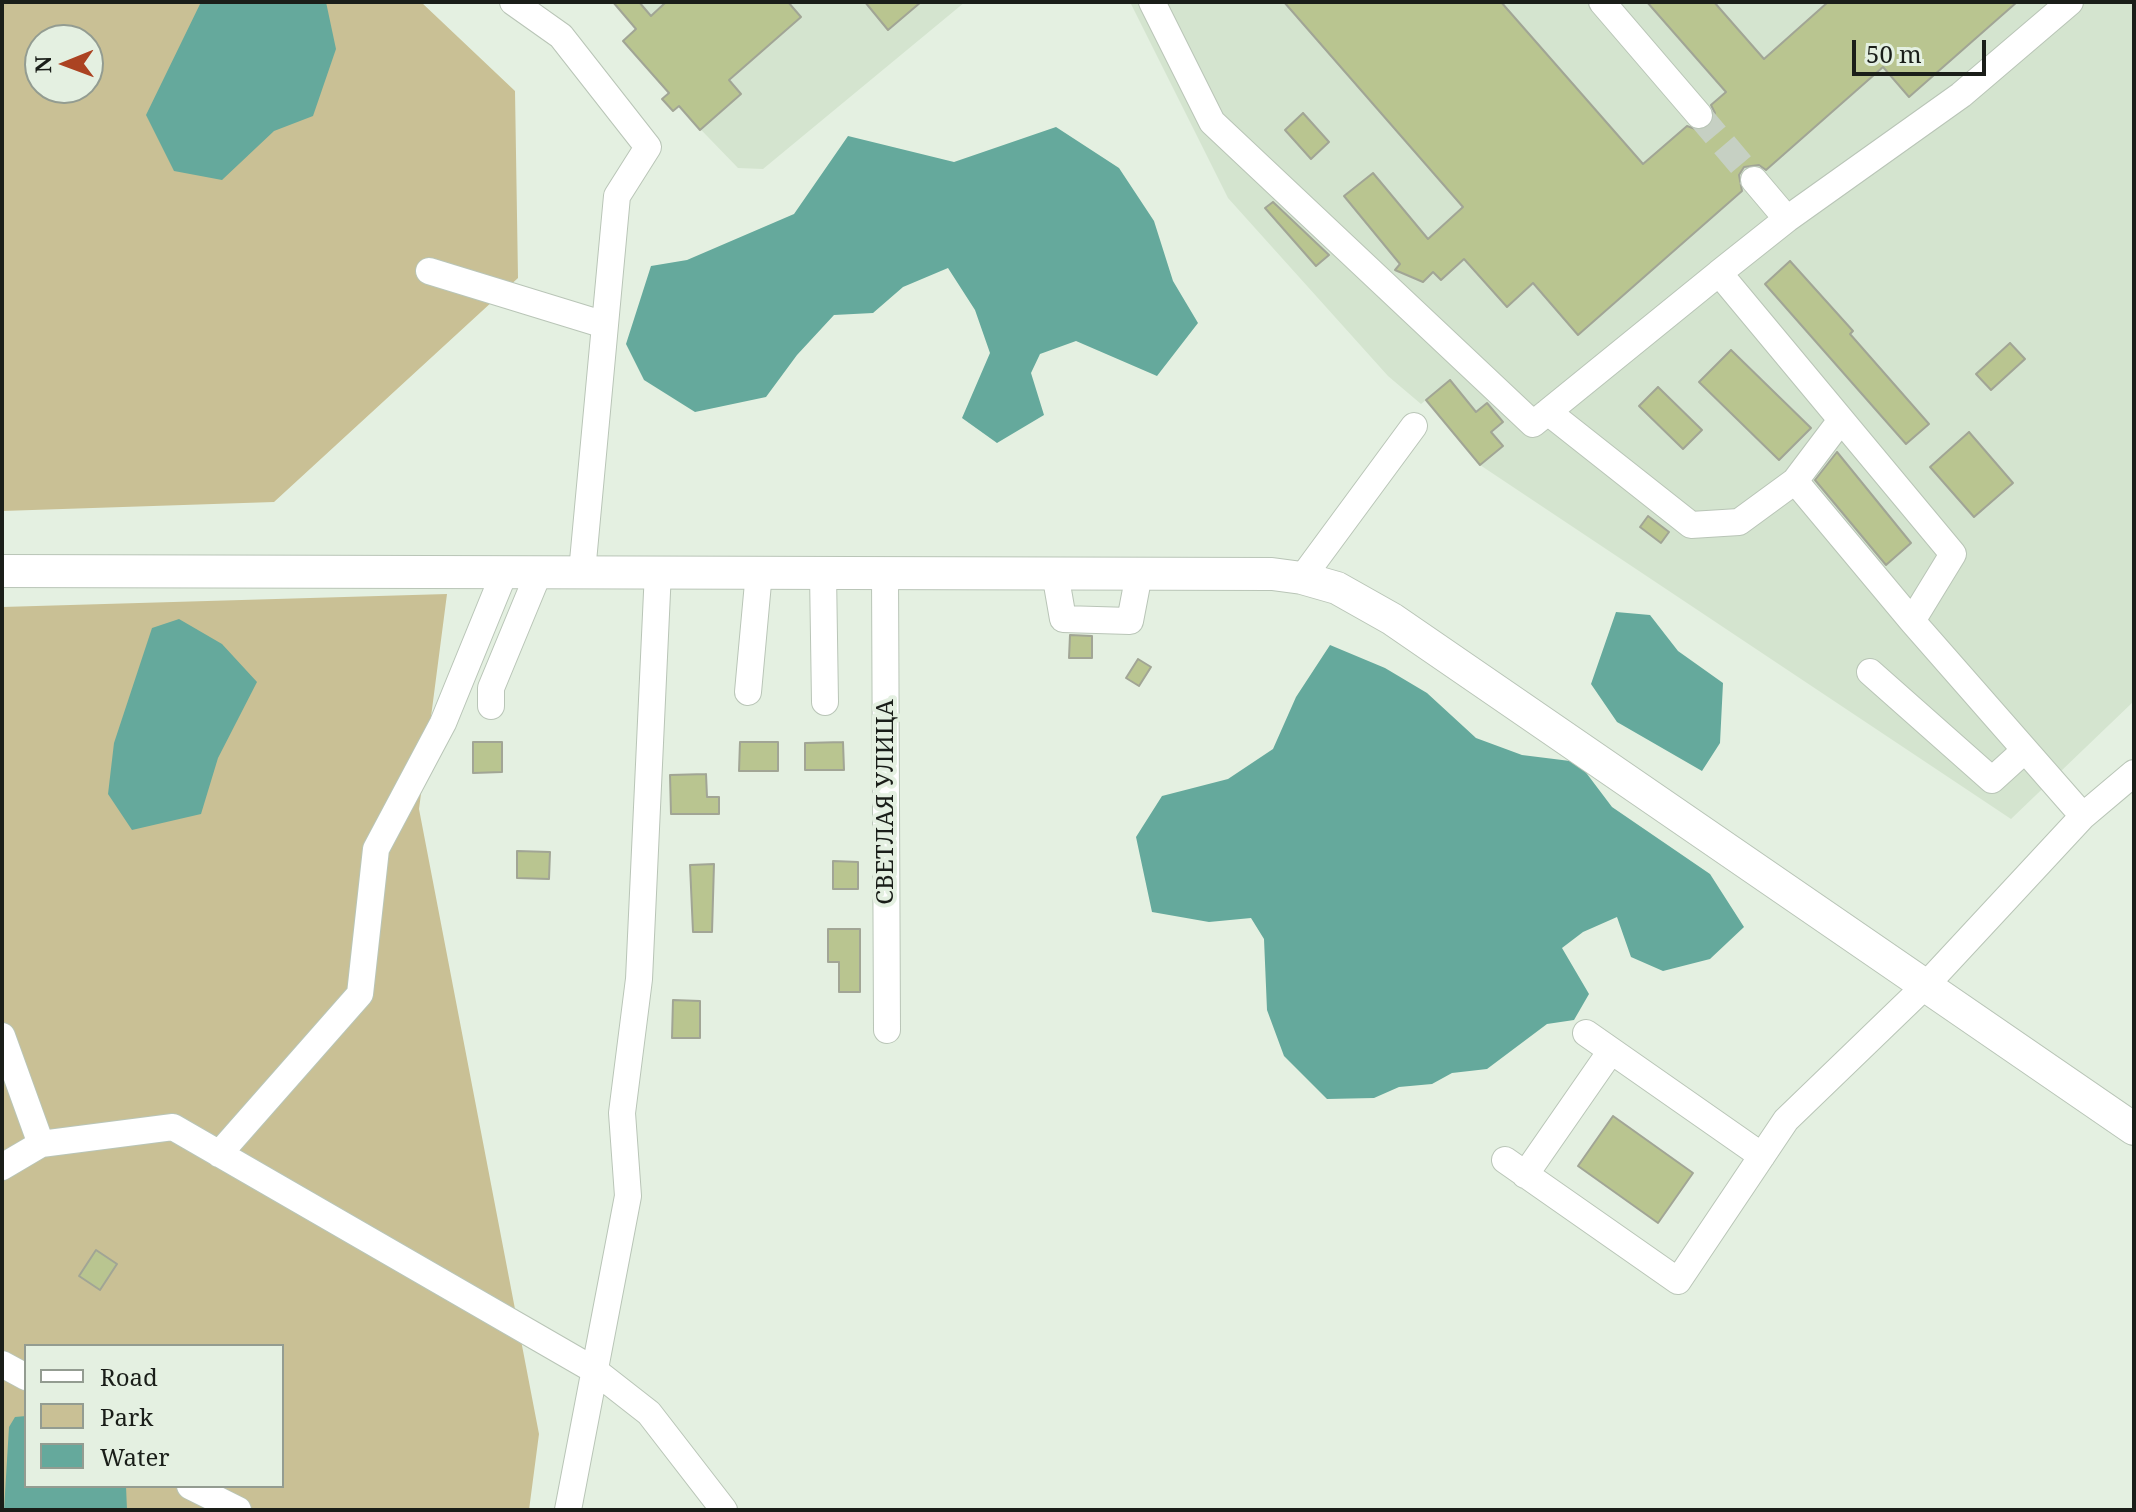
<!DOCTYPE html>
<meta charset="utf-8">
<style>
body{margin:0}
#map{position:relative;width:2136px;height:1512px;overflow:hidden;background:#e4f0e1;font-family:"Noto Serif",serif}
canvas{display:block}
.frame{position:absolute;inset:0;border:4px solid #1a1e19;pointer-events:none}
.legend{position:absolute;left:24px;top:1344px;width:260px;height:144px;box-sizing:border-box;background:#e4f0e1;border:2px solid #939c91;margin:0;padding:10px 14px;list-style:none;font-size:24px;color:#1a1e19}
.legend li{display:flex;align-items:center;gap:16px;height:40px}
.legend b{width:40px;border:2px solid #939c91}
.north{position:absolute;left:24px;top:24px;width:80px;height:80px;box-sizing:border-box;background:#e4f0e1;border:2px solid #939c91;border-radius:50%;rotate:269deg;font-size:22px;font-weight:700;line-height:32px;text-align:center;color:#1a1e19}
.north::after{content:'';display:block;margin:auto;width:28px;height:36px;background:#ab4322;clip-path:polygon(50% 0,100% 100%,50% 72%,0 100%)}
.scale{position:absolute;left:1852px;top:40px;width:134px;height:36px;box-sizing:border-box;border:4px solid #1a1e19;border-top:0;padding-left:10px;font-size:24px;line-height:28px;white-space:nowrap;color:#1a1e19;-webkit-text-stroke:6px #e4f0e1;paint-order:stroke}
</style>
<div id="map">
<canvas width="2136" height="1512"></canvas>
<div class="frame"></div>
<ul class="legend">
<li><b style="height:10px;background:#fff"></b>Road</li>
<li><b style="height:22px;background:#c9c095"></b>Park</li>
<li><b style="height:22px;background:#65a99c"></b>Water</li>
</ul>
<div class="north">N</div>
<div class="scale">50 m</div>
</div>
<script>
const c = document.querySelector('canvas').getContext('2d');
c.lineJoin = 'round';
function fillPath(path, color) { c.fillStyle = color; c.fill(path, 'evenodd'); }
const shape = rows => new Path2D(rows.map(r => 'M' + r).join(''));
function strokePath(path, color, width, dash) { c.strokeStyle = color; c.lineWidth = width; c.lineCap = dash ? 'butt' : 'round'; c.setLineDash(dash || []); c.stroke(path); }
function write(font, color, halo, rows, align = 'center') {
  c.font = font + ' "Noto Serif",serif'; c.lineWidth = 8; c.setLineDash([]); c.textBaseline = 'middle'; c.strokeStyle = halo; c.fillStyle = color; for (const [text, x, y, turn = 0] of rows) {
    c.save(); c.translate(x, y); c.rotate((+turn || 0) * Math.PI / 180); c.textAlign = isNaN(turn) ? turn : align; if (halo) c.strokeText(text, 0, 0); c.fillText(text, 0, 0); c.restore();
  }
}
fillPath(shape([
 [613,2,965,2,763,169,738,168,679,107,673,111,662,99,668,93,623,41,635,29],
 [1130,2,2134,2,2134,701,2011,819,1480,465,1426,400,1421,404,1388,376,1228,198]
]), '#d4e4cf');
fillPath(shape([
 [2,2,421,2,515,91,518,278,274,502,2,511],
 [40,40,88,40,88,88,40,88],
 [447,594,419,809,539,1434,529,1510,2,1510,2,607],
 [26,1346,282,1346,282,1486,26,1486]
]), '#c9c095');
fillPath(shape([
 [201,2,326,2,336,49,313,116,274,131,222,180,174,171,146,115],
 [1056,127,1119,168,1154,221,1173,281,1198,323,1157,376,1076,341,1040,354,1031,373,1044,415,997,443,962,418,990,353,975,310,948,268,903,287,873,313,834,315,797,355,766,397,695,412,644,380,626,344,651,266,687,260,794,214,848,136,954,162],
 [1616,612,1650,615,1678,651,1723,683,1720,743,1702,771,1617,722,1591,684],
 [179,619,222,644,257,682,218,758,201,814,132,830,108,794,114,743,152,628],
 [1330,645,1385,668,1427,693,1476,738,1522,755,1578,762,1612,807,1710,874,1744,927,1710,959,1663,971,1631,957,1617,917,1583,932,1562,948,1589,994,1574,1020,1547,1024,1487,1069,1452,1073,1432,1084,1399,1087,1374,1098,1327,1099,1284,1056,1267,1010,1264,939,1251,918,1209,922,1152,912,1136,837,1162,796,1228,779,1273,749,1296,697],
 [26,1416,26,1486,126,1486,127,1510,4,1510,9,1427,15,1417]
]), '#65a99c');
const building = shape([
 [613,2,639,2,651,16,666,2,788,2,801,17,729,80,741,94,700,130,679,106,673,111,662,99,669,93,623,41,636,29,613,2],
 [865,2,921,2,888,30,865,2],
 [1284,2,1501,2,1643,164,1687,126,1701,131,1710,127,1715,113,1711,105,1726,92,1647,2,1714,2,1764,59,1828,2,2017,2,1909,97,1883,67,1766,170,1759,165,1744,167,1739,175,1742,191,1578,335,1533,283,1507,307,1464,259,1441,280,1433,272,1423,282,1395,270,1400,264,1344,196,1373,173,1428,239,1463,207,1284,2],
 [1303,113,1329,142,1311,159,1285,130,1303,113],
 [1273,202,1329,255,1316,266,1265,208,1273,202],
 [1790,261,1853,331,1850,334,1929,424,1906,444,1765,284,1790,261],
 [2010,343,2025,359,1991,390,1976,374,2010,343],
 [1731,350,1811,428,1779,460,1699,382,1731,350],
 [1450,380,1476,412,1487,403,1503,422,1491,432,1503,446,1480,465,1426,400,1450,380],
 [1658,387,1702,430,1683,449,1639,406,1658,387],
 [1969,432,2013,483,1974,517,1930,467,1969,432],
 [1837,452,1911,543,1886,565,1815,480,1837,452],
 [1648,516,1669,532,1661,543,1640,527,1648,516],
 [1070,635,1092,636,1092,658,1069,658,1070,635],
 [1138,659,1151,667,1139,686,1126,678,1138,659],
 [473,742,502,742,502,772,473,773,473,742],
 [740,742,778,742,778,771,739,771,740,742],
 [843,742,844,770,805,770,805,743,843,742],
 [706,774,707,797,719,797,719,814,671,814,670,775,706,774],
 [517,851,550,852,549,879,517,878,517,851],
 [833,861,858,862,858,889,833,889,833,861],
 [714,864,712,932,693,932,690,865,714,864],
 [828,929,860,929,860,992,839,992,839,962,828,962,828,929],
 [673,1000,700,1001,700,1038,672,1038,673,1000],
 [1613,1116,1693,1173,1658,1223,1578,1166,1613,1116],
 [96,1250,117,1264,100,1290,79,1276,96,1250]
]);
fillPath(building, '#b9c590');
strokePath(building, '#a1a595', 2);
strokePath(shape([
 [1699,115,1754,180]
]), '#c6d0c3', 26, [26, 13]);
const minor = shape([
 [513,2,561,36,648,147,617,196,582,572],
 [1152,2,1212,122,1533,424,1719,273],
 [1602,2,1699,115],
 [2070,2,1961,95,1787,219,1719,273,1953,554,1912,621,2083,816],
 [1754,180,1787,219],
 [429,271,605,325],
 [1548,412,1691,525,1739,522,1795,481,1912,621],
 [1795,481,1841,420],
 [823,573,825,702],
 [1055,573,1063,619,1130,621,1139,574],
 [885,574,887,1030],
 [1302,578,1414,426],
 [1870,672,1992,780,2025,750],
 [748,692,759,572],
 [491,706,491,688,539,572],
 [1586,1033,1762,1156],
 [2,1036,41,1144,173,1127,594,1370,649,1413,724,1510],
 [219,1154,360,994,376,849,443,723,505,571],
 [1505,1160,1678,1281,1786,1120,1926,985,2083,816,2134,773],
 [2,1167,41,1144],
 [1525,1175,1611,1051],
 [2,1364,26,1377],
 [190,1486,238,1510],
 [568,1510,628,1196,622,1113,639,979,658,571]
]);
const major = shape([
 [2,571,1272,574,1302,578,1337,588,1392,619,2134,1129]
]);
strokePath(minor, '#b9c5b7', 28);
strokePath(major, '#b9c5b7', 34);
strokePath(minor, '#fff', 26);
strokePath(major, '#fff', 32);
write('24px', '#1a1e19', '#e4f0e1', [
 ["СВЕТЛАЯ УЛИЦА",886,802,-90]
]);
</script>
